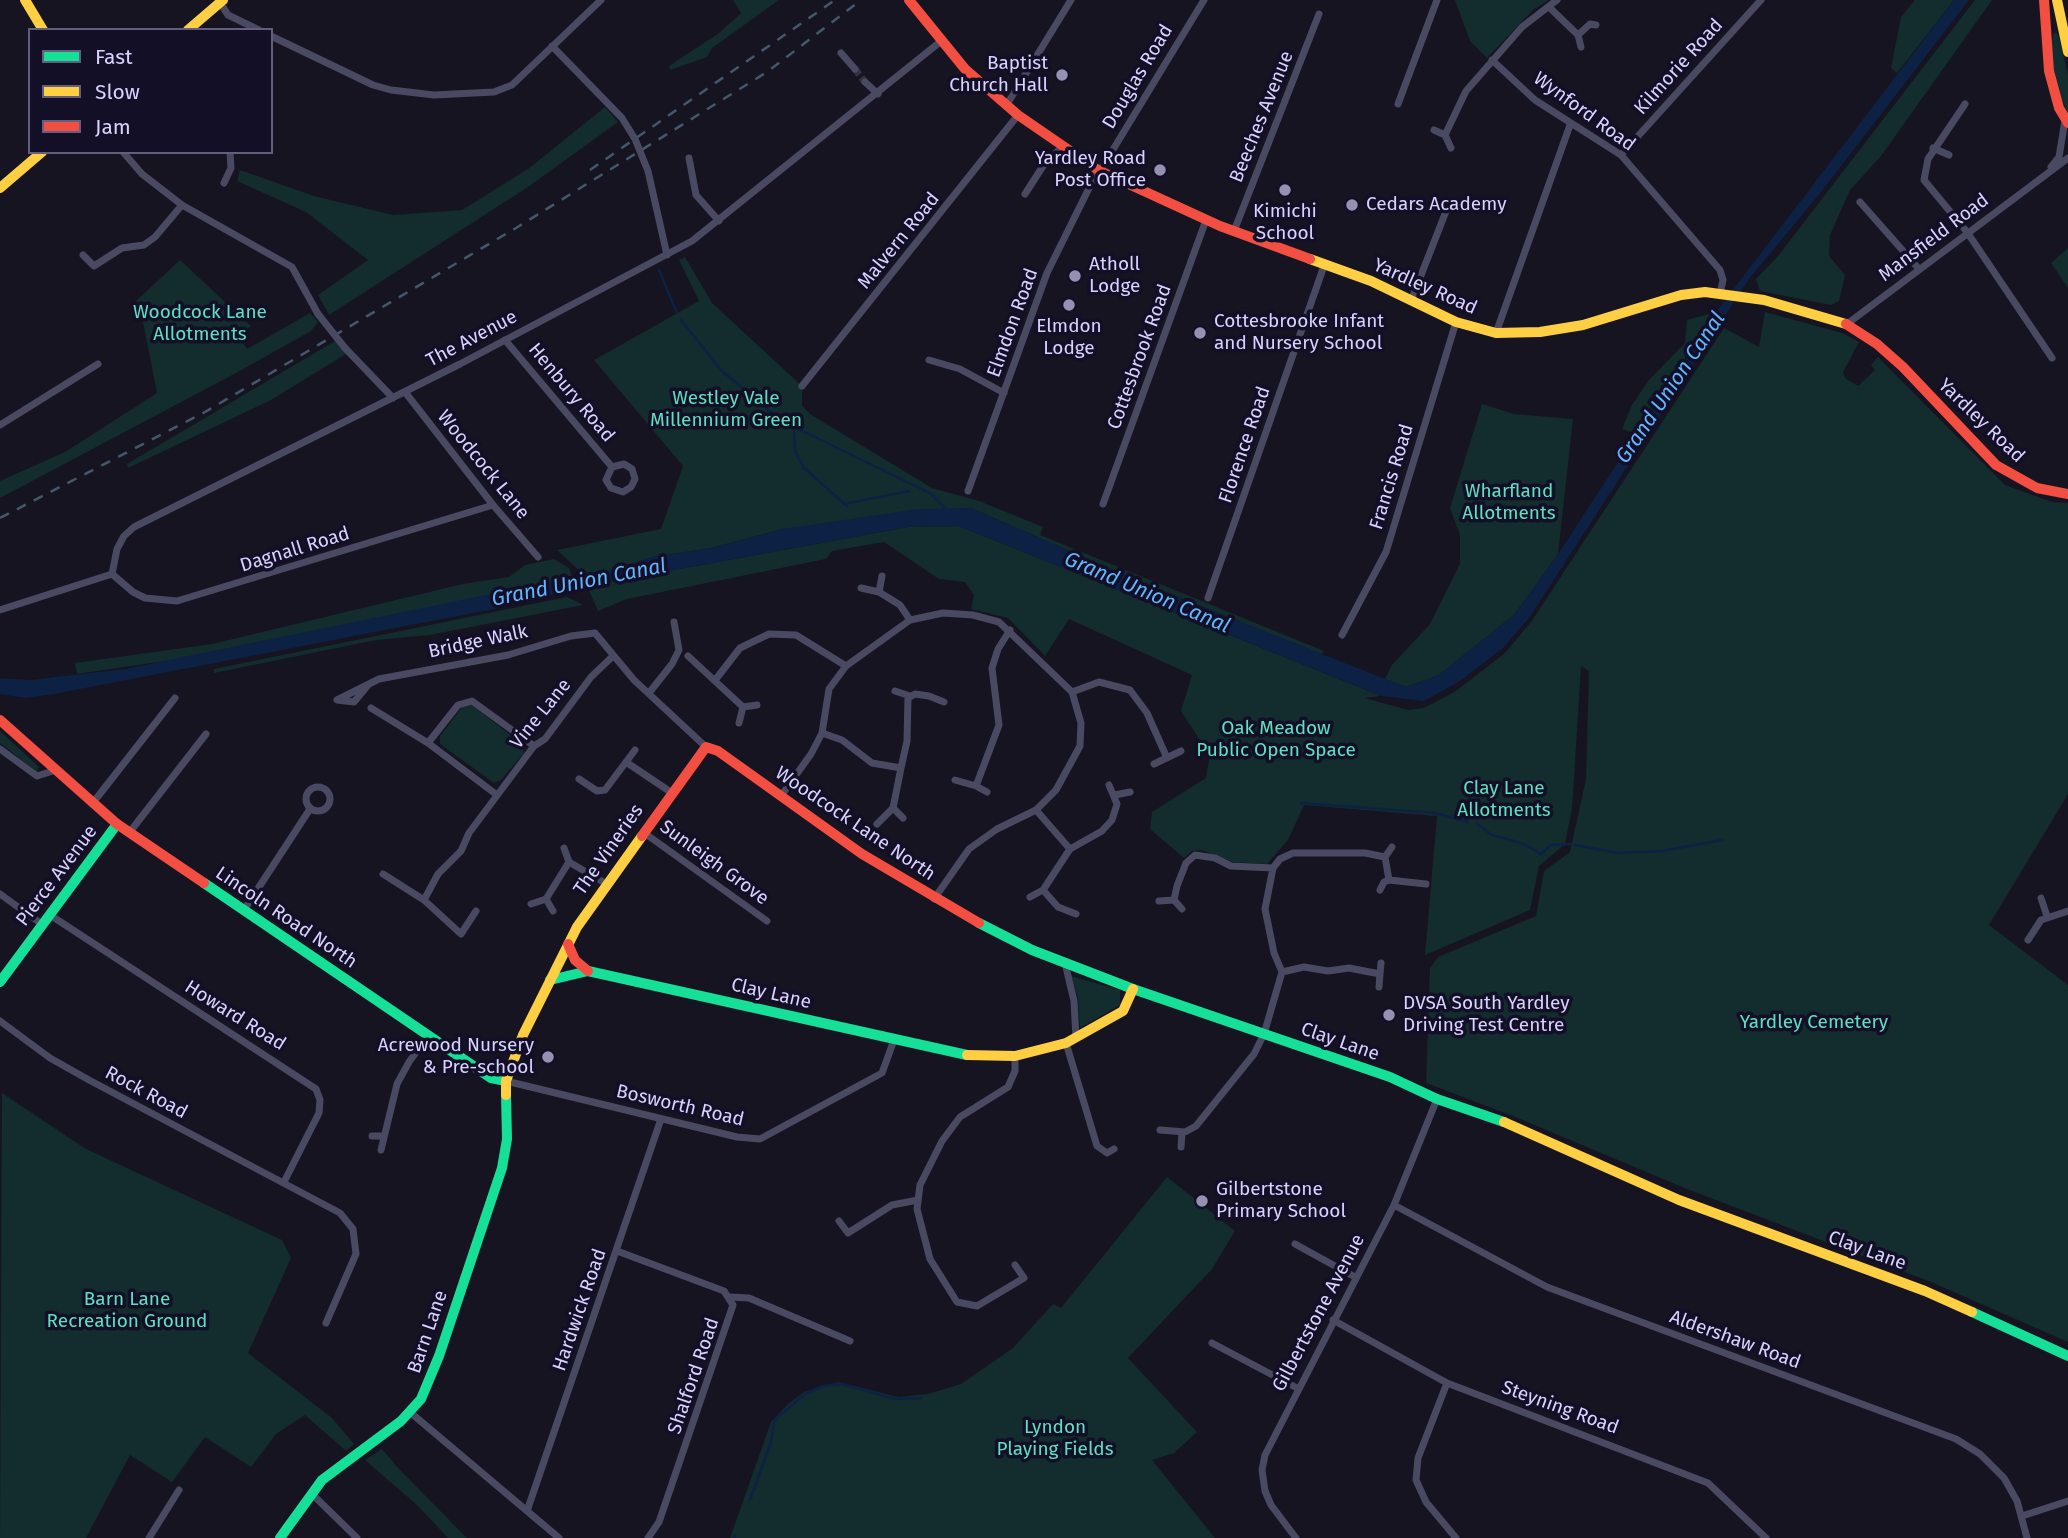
<!DOCTYPE html>
<style>
body{margin:0}
#map{position:relative;width:2068px;height:1538px;overflow:hidden;background:#161421;font-family:"Fira Sans",sans-serif}
canvas{display:block}
.legend{position:absolute;left:28px;top:28px;width:245px;height:126px;box-sizing:border-box;background:#130f26;border:2px solid #625e7d;margin:0;padding:9px 12px;list-style:none;font-size:21px;color:#d9d4ff}
.legend li{display:flex;align-items:center;gap:14px;height:35px}
.legend b{width:35px;border:2px solid #625e7d}
</style>
<div id="map">
<canvas width="2068" height="1538"></canvas>
<ul class="legend">
<li><b style="height:9px;background:#16e098"></b>Fast</li>
<li><b style="height:9px;background:#ffcf43"></b>Slow</li>
<li><b style="height:9px;background:#f24e42"></b>Jam</li>
</ul>
</div>
<script>
const c = document.querySelector('canvas').getContext('2d');
c.lineJoin = 'round';
function fillPath(path, color) { c.fillStyle = color; c.fill(path, 'evenodd'); }
const shape = rows => new Path2D(rows.map(r => 'M' + r).join(''));
function strokePath(path, color, width, dash) { c.strokeStyle = color; c.lineWidth = width; c.lineCap = dash ? 'butt' : 'round'; c.setLineDash(dash || []); c.stroke(path); }
function write(font, color, halo, rows, align = 'center') {
  c.font = font + ' "Fira Sans",sans-serif'; c.lineWidth = 7; c.setLineDash([]); c.textBaseline = 'middle'; c.strokeStyle = halo; c.fillStyle = color; for (const [text, x, y, turn = 0] of rows) {
    c.save(); c.translate(x, y); c.rotate((+turn || 0) * Math.PI / 180); c.textAlign = isNaN(turn) ? turn : align; if (halo) c.strokeText(text, 0, 0); c.fillText(text, 0, 0); c.restore();
  }
}
fillPath(shape([
 [733,0,779,0,712,48,707,57,670,70,669,66,719,33,741,13],
 [1455,0,1549,0,1533,10,1487,58,1470,41],
 [1915,0,1954,0,1897,73,1891,68,1901,17],
 [1975,0,1992,0,1881,156,1850,190,1830,235,1829,256,1845,275,1839,301,1831,305,1760,291,1756,279,1778,256],
 [2054,32,2058,34,2068,74,2068,114,2055,82,2051,43],
 [605,107,618,122,528,187,329,315,318,295,368,260,306,212,237,181,240,170,314,196,393,215,462,210,528,169],
 [2068,248,2068,288,2051,263],
 [685,257,712,303,802,386,802,406,810,414,932,488,979,501,1043,527,1040,535,1324,651,1321,654,1133,579,971,508,783,529,711,548,653,557,611,570,606,574,584,575,557,550,661,529,683,466,594,360,699,301,679,260],
 [180,260,251,326,239,337,247,349,310,313,318,322,311,331,236,373,0,498,0,481,65,452,157,393,143,322,136,301],
 [1716,312,1634,433,1622,429,1632,405,1648,381,1685,343,1687,320],
 [1765,312,1842,333,1859,342,1843,372,1845,378,1858,386,1875,370,1871,365,1878,357,2005,485,2052,502,2068,503,2068,794,1989,925,2068,985,2068,1342,1931,1282,1687,1189,1513,1116,1426,1083,1430,968,1438,957,1536,916,1544,871,1570,852,1586,779,1589,671,1581,666,1572,809,1565,844,1539,866,1530,910,1425,955,1437,816,1304,805,1288,840,1267,864,1233,862,1202,850,1192,851,1184,858,1150,829,1152,812,1206,778,1209,760,1205,748,1181,711,1192,675,1069,619,1045,656,1008,618,971,609,974,595,965,582,939,579,884,542,832,551,826,559,627,599,598,611,587,586,908,527,959,526,1381,696,1365,698,1408,710,1424,708,1456,691,1505,653,1531,622,1724,328,1759,347],
 [335,341,346,354,271,400,128,468,127,464],
 [1482,404,1514,414,1573,419,1558,554,1514,615,1439,675,1406,687,1385,679,1392,665,1430,624,1460,564,1460,535,1450,508],
 [554,559,569,568,573,579,199,656,77,674,75,663,212,644,463,584,509,577,525,565],
 [567,597,583,605,430,635,376,640,214,673,214,669],
 [469,703,522,744,524,753,501,780,494,783,440,744,440,736,463,706],
 [0,731,39,767,37,772,0,743],
 [1071,976,1120,990,1120,1005,1080,1028,1078,998],
 [2,1093,86,1149,282,1240,291,1258,248,1353,332,1418,354,1444,346,1451,305,1415,276,1434,251,1467,205,1437,172,1482,130,1455,86,1538,0,1538],
 [1167,1177,1235,1231,1212,1269,1128,1358,1197,1432,1174,1453,1152,1460,1215,1538,730,1538,771,1422,788,1404,804,1392,839,1382,898,1397,928,1394,961,1384,1013,1348,1053,1304,1061,1308],
 [382,1449,399,1469,467,1538,448,1538,418,1506,365,1460]
]), '#132c2d');
fillPath(shape([
 [1954,0,1969,0,1821,192,1749,279,1529,618,1503,648,1460,681,1424,701,1381,696,959,526,908,527,587,586,499,608,54,694,26,698,0,694,0,678,30,680,125,669,584,575,606,574,611,570,653,557,711,548,783,529,918,509,971,508,1133,579,1385,679,1406,687,1439,675,1514,615,1558,554,1716,312]
]), '#0d2144');
strokePath(shape([
 [659,270,677,313],
 [681,320,721,370,771,412,794,427,930,493,947,510],
 [794,427,795,451,804,468,847,506],
 [844,504,909,491],
 [1301,803,1435,813,1468,822],
 [1477,824,1492,835,1524,844,1541,854,1551,845,1571,844],
 [1575,845,1617,853,1662,851,1722,840],
 [779,1416,805,1394,823,1386,841,1384,896,1399,921,1398],
 [775,1420,777,1418],
 [750,1500,771,1442,774,1422],
 [734,1538,735,1536]
]), '#0d2144', 2.5);
strokePath(shape([
 [855,69,865,82]
]), '#333142', 7, [7, 3.5]);
strokePath(shape([
 [219,1,228,15,259,30],
 [1550,8,1578,35],
 [271,36,373,85,391,90,434,95,494,92,512,85,601,0],
 [552,46,622,118,635,139,648,171,667,255],
 [1581,47,1578,35,1590,24,1596,25],
 [841,53,855,69],
 [1492,60,1535,100,1621,155,1720,270,1723,280,1720,294],
 [865,82,878,94],
 [1398,104,1437,0],
 [1965,104,1928,159,1924,180,1967,232,2052,358],
 [1006,106,1071,0],
 [1434,130,1445,135,1466,91,1522,27,1557,0],
 [1445,135,1451,148],
 [1933,148,1949,155],
 [123,152,142,174,182,205,292,267,318,314],
 [1621,155,1761,0],
 [689,158,696,195,719,221],
 [2051,167,2059,157,2065,120],
 [1100,171,1204,0],
 [224,183,231,168,230,152],
 [1025,194,1043,166,1062,147],
 [1860,202,1919,269],
 [1234,231,1319,14],
 [83,255,94,266,122,248,144,245,155,237,182,205],
 [1411,301,1450,201,1462,206],
 [1847,324,2068,158],
 [1496,333,1570,125],
 [505,340,612,467,624,464,632,469,635,479,631,487,623,492,611,488,606,480,612,467],
 [345,348,393,398],
 [929,360,960,369,1004,393],
 [802,386,1018,115],
 [405,392,493,505,538,557],
 [0,425,98,364],
 [968,491,1047,273,1098,170],
 [1103,504,1206,220],
 [112,574,117,549,124,536,134,527,460,364,692,241,940,42],
 [112,574,133,592,145,598,177,601,493,505],
 [861,588,879,592,882,576],
 [879,592,900,605,910,620],
 [1208,598,1325,263],
 [0,610,112,574],
 [1342,635,1386,552,1456,322],
 [688,656,743,707],
 [716,679,740,648,769,634,796,635,846,666],
 [369,684,337,700,354,702,369,684,379,679,508,655,571,636,595,633,634,680,706,747],
 [895,691,910,696],
 [1072,692,1099,682,1130,690,1147,713,1167,758],
 [649,693,672,664,679,650,674,622],
 [371,708,428,743,497,795],
 [739,723,743,707,757,705],
 [822,733,842,740,872,763,901,768,907,741,908,698,915,694,929,696,944,702],
 [428,743,458,705,472,701,534,746],
 [0,749,37,776,53,771],
 [626,762,635,750],
 [1154,764,1181,751],
 [579,779,597,791,605,790,626,762,672,793],
 [955,780,976,786],
 '306 799a12 12 0 1 1 24 0a12 12 0 1 1-24 0Z',
 [987,792,976,786,999,725,992,668,998,649,1010,630],
 [1115,795,1130,792],
 [781,796,811,754,822,733,829,689,846,666,910,620,943,613,973,615,999,622,1072,692,1081,723,1080,746,1056,790,1036,810,997,829,969,849,934,899],
 [92,804,175,698],
 [893,808,903,818],
 [1036,810,1070,849,1102,831,1112,820,1117,804,1109,785],
 [877,824,893,808,901,768],
 [643,832,767,921],
 [129,833,206,734],
 [564,848,569,862],
 [1070,849,1043,890,1058,907,1076,914],
 [1385,857,1392,847],
 [383,874,424,900],
 [1380,890,1384,882,1389,880,1426,884],
 [0,894,43,925],
 [1030,897,1043,890],
 [2041,898,2047,916],
 [546,899,553,911],
 [1159,901,1174,900],
 [531,904,546,899,569,862,605,883],
 [1182,909,1174,900,1177,886,1186,863,1195,855,1215,858,1231,866,1273,868],
 [244,910,310,809],
 [476,911,461,934,424,900,438,874,461,851,469,833,534,746,545,739,591,677,613,656],
 [50,915,316,1089,320,1100,319,1113,284,1182],
 [2028,940,2041,920,2068,911],
 [1065,963,1074,1001,1076,1038],
 [1282,972,1304,967,1328,971,1349,968,1380,974,1381,963],
 [1379,987,1380,974],
 [0,1021,50,1058,89,1080,340,1213,353,1229,356,1254,326,1323],
 [1066,1043,1097,1146,1107,1153,1114,1149],
 [1015,1056,1015,1071,1008,1087,960,1117,942,1141,920,1185,917,1209,930,1259,957,1302,977,1306,1024,1278,1015,1265],
 [506,1081,737,1137,760,1139,882,1073,894,1040],
 [1160,1130,1185,1132,1196,1126,1254,1054,1264,1034,1282,972,1274,953,1265,909,1273,868,1280,859,1293,853,1365,853,1385,857,1389,880],
 [372,1136,383,1136],
 [1181,1147,1182,1132],
 [381,1150,397,1084,409,1062,428,1036],
 [1394,1205,1547,1287,1956,1439,1980,1454,2004,1478,2017,1501,2027,1538],
 [839,1221,848,1233,892,1205,918,1200],
 [1295,1244,1355,1277],
 [617,1251,724,1291,733,1305,659,1522,648,1538],
 [730,1297,749,1298,850,1341],
 [1333,1320,1447,1383,1708,1483,1766,1538],
 [1212,1343,1297,1388],
 [1447,1383,1418,1458,1416,1480,1426,1502,1456,1538],
 [411,1413,559,1538],
 [312,1494,357,1538],
 [527,1511,661,1119],
 [2022,1516,2068,1501],
 [149,1538,179,1490],
 [1296,1538,1271,1505,1265,1491,1262,1470,1265,1455,1394,1205,1437,1099]
]), '#4a4962', 7);
strokePath(shape([
 [204,883,491,1078,506,1081],
 [979,923,1032,950,1133,989,1390,1077,1437,1099,1504,1122],
 [550,980,588,971,967,1055],
 [0,982,117,824],
 [1972,1312,2068,1356],
 [280,1538,322,1480,401,1421,421,1399,439,1356,502,1168,507,1139,506,1095]
]), '#16e098', 10);
strokePath(shape([
 [25,0,43,30],
 [2057,0,2068,52],
 [188,30,223,0],
 [0,188,42,152],
 [1310,259,1371,281,1456,322,1496,333,1540,332,1583,325,1681,295,1705,292,1764,300,1846,324],
 [967,1055,1015,1056,1066,1043,1123,1011,1133,989],
 [506,1095,506,1081,523,1035,577,927,642,836],
 [1504,1122,1679,1200,1925,1291,1972,1312]
]), '#ffcf43', 10);
strokePath(shape([
 [909,0,965,69,1018,115,1098,170,1220,226,1310,259],
 [2044,0,2049,71,2059,108,2068,123],
 [1846,324,1877,344,1903,367,1996,465,2037,488,2068,494],
 [0,720,117,824,204,883],
 [642,836,706,747,718,751,862,854,979,923],
 [568,944,575,960,588,971]
]), '#f24e42', 10);
strokePath(shape([
 [590,170,835,0],
 [0,518,205,412,516,228,767,72,861,0]
]), '#43596b', 2.5, [10, 9]);
strokePath(shape([
 [318,314,345,348]
]), '#4a4962', 7);
for (const [x, y, r, color] of [
 [1062,75,7,"#9591b1"],
 [1160,170,7,"#9591b1"],
 [1285,190,7,"#9591b1"],
 [1352,205,7,"#9591b1"],
 [1075,276,7,"#9591b1"],
 [1069,305,7,"#9591b1"],
 [1200,333,7,"#9591b1"],
 [1389,1015,7,"#9591b1"],
 [548,1057,7,"#9591b1"],
 [1202,1201,7,"#9591b1"]
]) { const dot = new Path2D(); dot.arc(x, y, r, 0, 2 * Math.PI); c.fillStyle = color; c.fill(dot); strokePath(dot, '#130f26', 2.5); }
write('19px', '#d9d4ff', '#130f26', [
 ["Baptist",1048,64,"right"],
 ["Church Hall",1048,86,"right"],
 ["Yardley Road",1146,159,"right"],
 ["Post Office",1146,181,"right"],
 ["Cedars Academy",1366,205],
 ["Kimichi",1285,212,"center"],
 ["School",1285,234,"center"],
 ["Atholl",1089,265],
 ["Lodge",1089,287],
 ["Cottesbrooke Infant",1214,322],
 ["and Nursery School",1214,344],
 ["Elmdon",1069,327,"center"],
 ["Lodge",1069,349,"center"],
 ["DVSA South Yardley",1403,1004],
 ["Driving Test Centre",1403,1026],
 ["Acrewood Nursery",534,1046,"right"],
 ["& Pre-school",534,1068,"right"],
 ["Gilbertstone",1216,1190],
 ["Primary School",1216,1212]
], 'left');
write('19px', '#d9d4ff', '#130f26', [
 ["Kilmorie Road",1679,67,-48],
 ["Douglas Road",1138,77,-59],
 ["Wynford Road",1584,112,36],
 ["Beeches Avenue",1262,117,-68],
 ["Mansfield Road",1934,238,-37],
 ["Malvern Road",899,241,-51],
 ["Yardley Road",1425,287,24],
 ["Elmdon Road",1013,323,-70],
 ["The Avenue",472,339,-28],
 ["Cottesbrook Road",1140,357,-70],
 ["Henbury Road",571,393,50],
 ["Yardley Road",1981,421,44],
 ["Florence Road",1245,445,-71],
 ["Woodcock Lane",483,465,51],
 ["Francis Road",1392,477,-73],
 ["Dagnall Road",295,550,-17],
 ["Bridge Walk",478,642,-12],
 ["Vine Lane",541,714,-51],
 ["Woodcock Lane North",855,824,34],
 ["The Vineries",609,850,-55],
 ["Sunleigh Grove",714,863,36],
 ["Pierce Avenue",57,876,-53],
 ["Lincoln Road North",286,918,34],
 ["Clay Lane",771,994,13],
 ["Howard Road",235,1016,32],
 ["Clay Lane",1340,1042,19],
 ["Rock Road",146,1093,28],
 ["Bosworth Road",680,1106,13],
 ["Clay Lane",1867,1251,20],
 ["Hardwick Road",580,1310,-71],
 ["Gilbertstone Avenue",1319,1313,-62],
 ["Barn Lane",428,1332,-71],
 ["Aldershaw Road",1735,1340,20],
 ["Shalford Road",694,1376,-71],
 ["Steyning Road",1560,1408,20]
]);
write('19px', '#5fe0c0', '#130f26', [
 ["Woodcock Lane",200,313],
 ["Allotments",200,335],
 ["Westley Vale",726,399],
 ["Millennium Green",726,421],
 ["Wharfland",1509,492],
 ["Allotments",1509,514],
 ["Oak Meadow",1276,729],
 ["Public Open Space",1276,751],
 ["Clay Lane",1504,789],
 ["Allotments",1504,811],
 ["Yardley Cemetery",1814,1023],
 ["Barn Lane",127,1300],
 ["Recreation Ground",127,1322],
 ["Lyndon",1055,1428],
 ["Playing Fields",1055,1450]
]);
write('italic 21px', '#62b6ff', '#130f26', [
 ["Grand Union Canal",1671,388,-56],
 ["Grand Union Canal",579,583,-11],
 ["Grand Union Canal",1147,593,23]
]);
</script>
